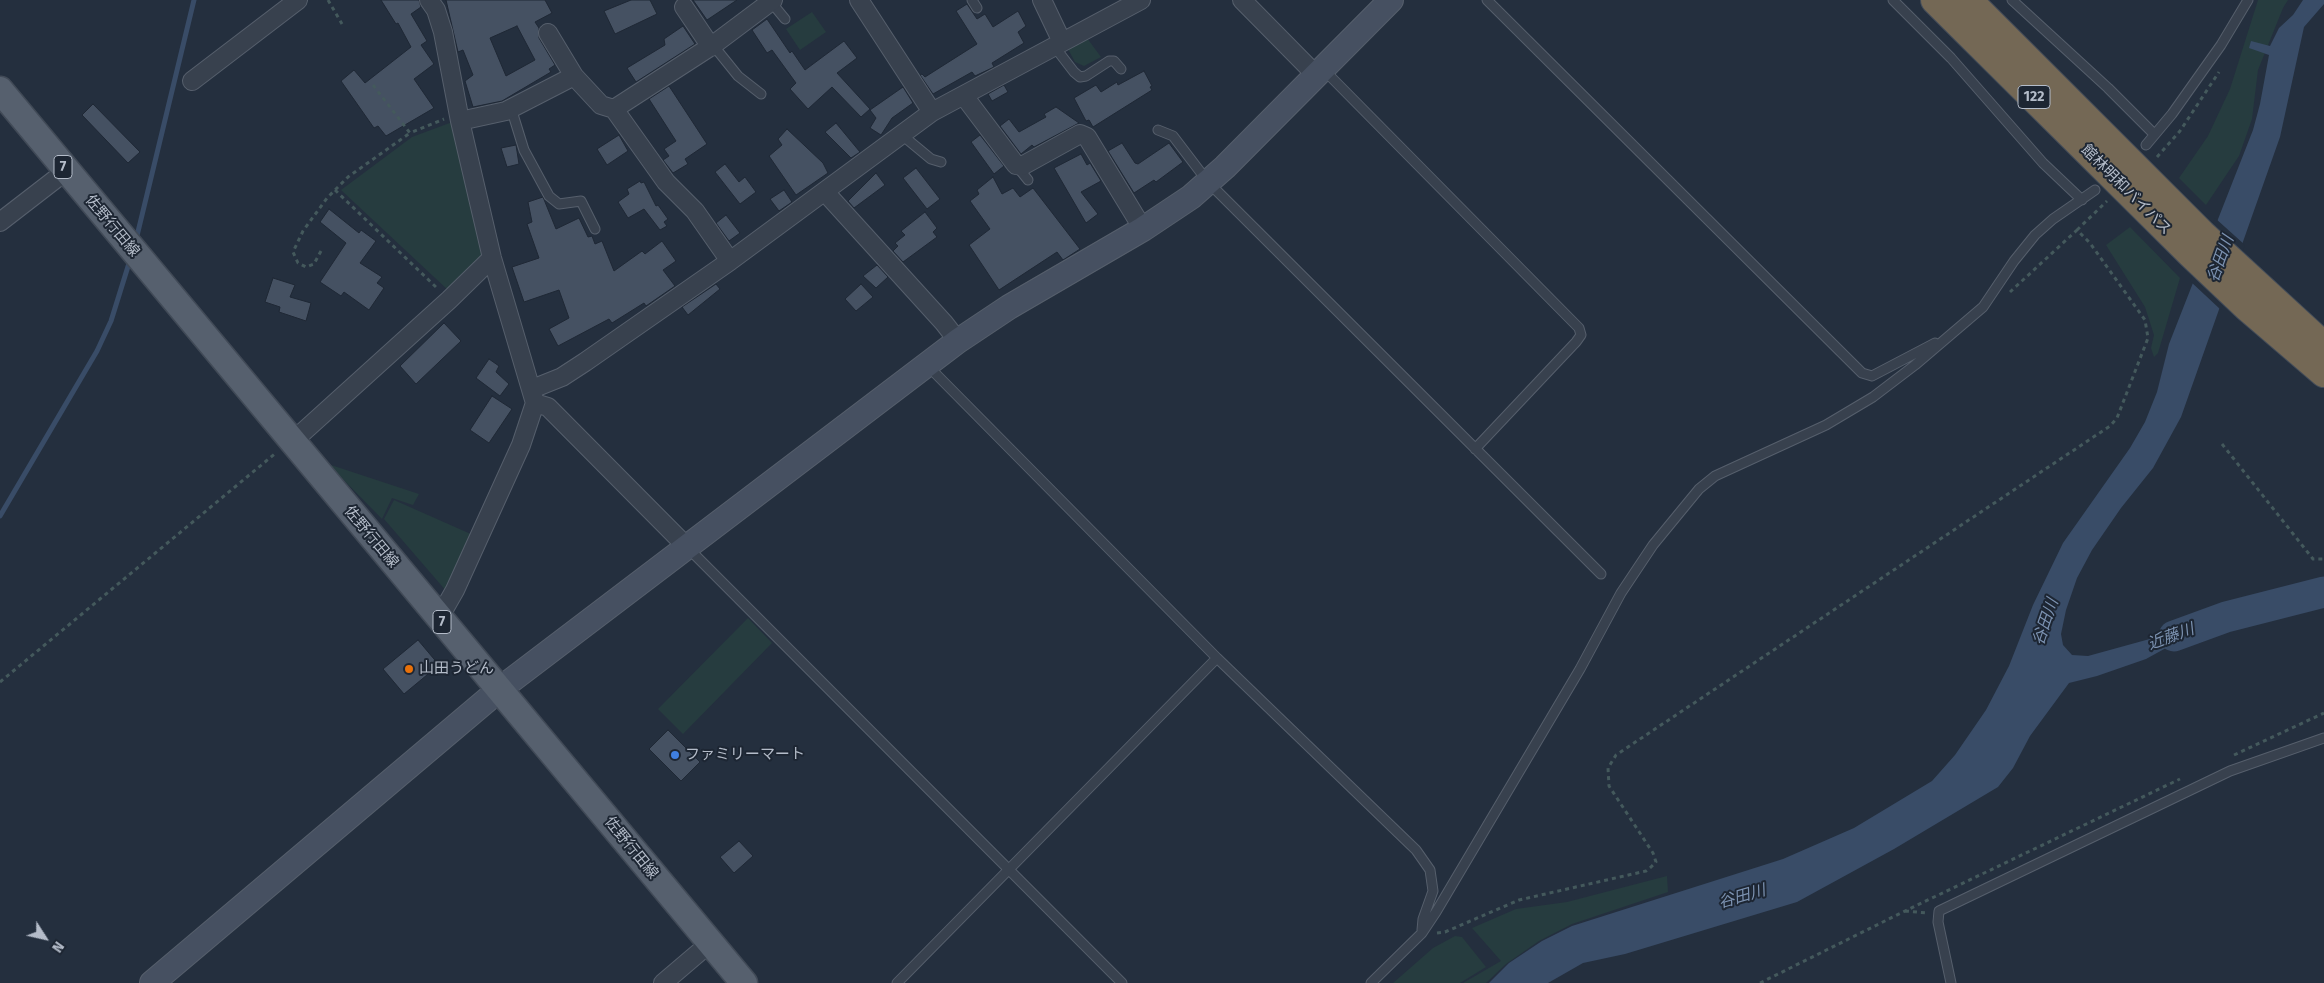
<!DOCTYPE html>
<meta charset="utf-8">
<style>
body{margin:0}
#map{position:relative;width:2324px;height:983px;overflow:hidden;background:#242f3e;font-family:"Fira Sans",sans-serif}
canvas{display:block}
.north{position:absolute;left:20px;top:913px;width:50px;height:50px;-webkit-text-stroke:4px #1d2633;paint-order:stroke;rotate:125deg;font-size:14px;font-weight:700;line-height:20px;text-align:center;color:#b4bcc9}
.north::after{content:'';display:block;margin:auto;width:18px;height:22px;background:#b4bcc9;clip-path:polygon(50% 0,100% 100%,50% 72%,0 100%)}
</style>
<div id="map">
<canvas width="2324" height="983"></canvas>
<div class="north">N</div>
</div>
<script>
const c = document.querySelector('canvas').getContext('2d');
c.lineJoin = 'round';
function fillPath(path, color) { c.fillStyle = color; c.fill(path, 'evenodd'); }
const shape = rows => new Path2D(rows.map(r => 'M' + r).join(''));
function strokePath(path, color, width, dash) { c.strokeStyle = color; c.lineWidth = width; c.lineCap = dash ? 'butt' : 'round'; c.setLineDash(dash || []); c.stroke(path); }
function write(font, color, halo, rows, align = 'center') {
  c.font = font + ' "Fira Sans","Noto Sans JP",sans-serif'; c.lineWidth = 4; c.setLineDash([]); c.textBaseline = 'middle'; c.strokeStyle = halo; c.fillStyle = color; for (const [text, x, y, turn = 0] of rows) {
    c.save(); c.translate(x, y); c.rotate((+turn || 0) * Math.PI / 180); c.textAlign = isNaN(turn) ? turn : align; if (halo) c.strokeText(text, 0, 0); c.fillText(text, 0, 0); c.restore();
  }
}
fillPath(shape([
 [2258,0,2288,0,2283,8,2258,70,2252,119,2239,156,2206,205,2179,178,2208,136,2230,89],
 [812,12,826,32,800,50,786,29],
 [1087,38,1101,57,1084,66,1075,62,1068,49],
 [455,121,485,256,449,291,341,190,412,137],
 [2130,227,2180,278,2158,353,2154,357,2151,348,2154,335,2145,307,2106,245],
 [328,464,419,494,413,505,392,498,382,519],
 [394,500,473,535,447,592,384,519],
 [748,618,772,643,683,734,658,709],
 [1667,876,1668,892,1572,924,1539,941,1506,964,1486,983,1463,983,1501,961,1472,928,1516,909,1567,902],
 [1455,936,1462,937,1486,967,1460,983,1393,983,1433,948]
]), '#263c3f');
fillPath(shape([
 [2303,0,2324,0,2324,4,2304,27,2280,137,2181,417,2153,468,2121,508,2092,550,2077,578,2066,610,2061,634,2063,645,2072,655,2088,656,2215,621,2146,659,2097,676,2069,683,2030,736,2013,768,1998,787,1894,849,1797,902,1625,954,1583,963,1548,983,1489,983,1509,963,1542,941,1572,926,1783,859,1854,828,1932,781,1955,755,1986,710,2009,666,2033,605,2063,543,2130,448,2145,422,2157,392,2169,344,2253,130,2260,104,2269,55,2249,48,2251,41,2270,46,2279,28,2293,15]
]), '#394c67');
fillPath(shape([
 [2215,218,2245,245,2221,310,2190,281]
]), '#242f3e');
strokePath(shape([
 [136,240,194,0],
 [0,516,97,351,111,321,130,260]
]), '#394c67', 5);
strokePath(shape([
 [2174,636,2226,617,2324,592]
]), '#394c67', 31);
const building = shape([
 [381,0,419,0,421,7,411,14,427,41,421,45,434,64,414,79,434,108,386,136,378,126,374,128,341,81,354,70,365,83,411,47,398,23,396,24,381,0],
 [446,0,545,0,552,13,535,22,539,28,539,38,555,65,549,69,551,72,502,101,473,107,465,81,473,75,463,50,458,52,446,0],
 [517,26,535,60,506,76,490,38,517,26],
 [631,0,650,0,657,14,615,34,604,11,631,0],
 [693,0,737,0,707,20,693,0],
 [967,4,977,19,985,14,993,27,1018,11,1026,26,1018,32,1024,43,992,63,994,67,975,76,972,72,933,94,920,75,922,74,925,77,977,44,956,11,967,4],
 [767,19,790,53,792,51,805,70,844,41,857,58,837,73,870,109,861,117,832,87,808,109,790,89,796,83,772,50,767,53,752,30,767,19],
 [683,26,695,44,636,82,627,68,665,45,664,39,683,26],
 [1144,71,1152,86,1150,87,1152,90,1093,127,1089,120,1086,121,1074,98,1096,85,1101,92,1117,82,1118,85,1144,71],
 [1004,85,1008,92,992,101,988,94,1004,85],
 [669,86,707,144,685,159,688,164,673,173,663,160,669,156,664,149,676,141,649,99,669,86],
 [903,87,913,103,892,118,881,135,870,128,876,118,870,110,903,87],
 [93,104,140,152,128,163,82,115,93,104],
 [1056,107,1079,123,1034,147,1032,145,1021,154,1000,126,1009,119,1019,132,1046,117,1044,114,1056,107],
 [836,123,860,152,851,158,825,132,836,123],
 [787,129,823,163,828,173,796,195,769,156,782,145,778,139,787,129],
 [619,135,628,151,607,165,597,149,619,135],
 [980,135,1004,166,994,174,971,142,980,135],
 [1122,143,1135,163,1138,164,1169,143,1183,162,1156,182,1154,180,1134,193,1108,151,1122,143],
 [516,145,519,164,507,167,501,148,516,145],
 [1081,154,1087,165,1090,163,1101,181,1081,192,1098,214,1086,223,1054,168,1081,154],
 [725,164,739,182,745,177,756,192,740,204,715,172,725,164],
 [916,168,940,199,927,209,903,178,916,168],
 [876,173,885,185,854,208,848,201,876,173],
 [993,177,1002,194,1013,188,1020,197,1033,188,1080,249,1063,260,1057,252,999,290,969,245,990,229,970,201,979,194,977,190,993,177],
 [640,181,641,183,644,182,656,206,658,205,668,219,664,222,667,226,660,230,644,209,628,218,618,202,629,194,627,189,640,181],
 [784,190,792,202,779,211,770,199,784,190],
 [543,197,556,229,579,218,588,237,592,236,595,244,602,241,614,271,642,251,645,254,662,241,676,261,663,270,675,286,646,306,644,303,612,323,609,319,558,346,549,329,569,318,559,290,524,302,512,267,539,258,527,224,532,222,528,202,543,197],
 [329,209,359,233,361,230,376,241,360,263,382,277,377,283,384,288,369,310,344,292,341,296,320,282,346,243,320,222,329,209],
 [925,212,937,228,933,232,937,237,903,262,893,251,898,246,895,243,905,235,901,231,925,212],
 [726,215,740,233,729,241,716,223,726,215],
 [877,265,888,277,876,288,863,276,877,265],
 [273,278,295,285,290,297,311,303,306,321,279,312,280,307,265,302,273,278],
 [716,284,720,289,688,315,682,307,716,284],
 [861,284,873,297,856,311,845,299,861,284],
 [444,323,461,341,416,384,400,366,444,323],
 [489,359,499,366,496,372,509,384,500,396,476,378,489,359],
 [492,396,512,409,489,443,470,430,492,396],
 [418,640,439,665,404,694,383,669,418,640],
 [668,730,700,762,681,781,649,749,668,730],
 [739,841,753,856,734,873,720,857,739,841]
]);
fillPath(building, '#455162');
strokePath(building, '#1f2835', 1);
const lane = shape([
 [972,0,977,8],
 [1487,0,1862,373,1872,376,1935,343],
 [1893,0,1951,58,2043,163,2082,200],
 [2012,0,2108,88,2154,134],
 [771,2,785,19],
 [713,45,738,76,761,94],
 [1054,46,1074,72,1080,77,1086,76,1109,61,1114,61,1121,69],
 [1323,69,1579,328,1581,335,1576,342,1475,449],
 [511,108,524,150,549,196,559,204,581,201,595,229],
 [1158,130,1173,136,1208,182,1601,574],
 [902,135,931,159,941,162],
 [2146,145,2172,114,2221,45,2248,0],
 [1016,165,1028,180],
 [927,365,1217,658,1416,850,1430,870,1433,891,1423,919,1422,930],
 [687,547,1122,983],
 [897,983,1217,658],
 [1371,983,1422,933,1436,912,1580,669,1621,593,1653,545,1699,489,1715,476,1826,425,1873,397,1915,365,1983,307,2014,261,2035,235,2053,219,2095,190],
 [1951,983,1938,922,1939,911,2230,771,2324,738]
]);
const street = shape([
 [429,0,436,10,443,32,460,121,492,258,535,403,521,445,455,590,439,618],
 [859,0,932,112],
 [1042,0,1062,42],
 [1242,0,1316,75],
 [684,7,711,47],
 [548,33,574,76],
 [192,81,298,0],
 [964,96,1016,165,1022,166,1080,134,1087,137,1143,229],
 [614,109,666,182,695,211,730,261],
 [460,121,506,111,574,76,601,105,614,109,713,45,773,0],
 [825,192,944,323,958,341],
 [0,222,66,171],
 [532,389,562,377,585,362,730,261,932,112,1141,0],
 [535,403,548,407,687,547],
 [292,442,449,300,492,258],
 [663,983,710,943]
]);
const secondary = shape([
 [152,983,500,689,958,341,1009,307,1143,229,1191,197,1225,167,1391,0]
]);
const primary = shape([
 [0,90,744,983]
]);
const highway = shape([
 [1935,0,2190,253,2247,307,2324,373],
 [1968,0,2202,234,2324,346]
]);
strokePath(lane, '#565f6c', 11);
strokePath(street, '#565f6c', 20);
strokePath(secondary, '#565f6c', 26);
strokePath(primary, '#414a57', 29);
strokePath(highway, '#434c59', 30);
strokePath(shape([
 [328,0,342,24],
 [373,85,410,133,444,119],
 [2157,157,2180,131,2219,72],
 [335,190,438,289],
 [2077,230,2107,201],
 [321,251,314,264,306,267,298,263,293,252,303,231,327,198,348,177,410,133],
 [2222,444,2313,559,2324,559],
 [0,682,277,452],
 [2234,755,2324,713],
 [1905,911,1927,913],
 [1437,933,1445,932,1519,900,1646,871,1651,867,1656,862,1653,853,1609,786,1608,768,1616,755,2110,426,2117,418,2148,338,2145,320,2090,243,2077,230,2010,292],
 [1760,983,1905,911,2180,779]
]), '#44595c', 3, [4, 4]);
strokePath(lane, '#38414e', 9);
strokePath(street, '#38414e', 18);
strokePath(secondary, '#465061', 24);
strokePath(primary, '#56606e', 26);
strokePath(highway, '#746855', 28);
for (const [x, y, r, color] of [
 [409,669,5,"#e8710a"],
 [675,755,5,"#3f7fe0"]
]) { const dot = new Path2D(); dot.arc(x, y, r, 0, 2 * Math.PI); c.fillStyle = color; c.fill(dot); strokePath(dot, '#1d2633', 2); }
for (const [x, y, w] of [
 [2034,97,32],
 [63,167,18],
 [442,622,18]
]) { const box = new Path2D(); box.roundRect(x - w / 2, y - 11.5, w, 23, 4); c.fillStyle = '#1d2633'; c.fill(box); strokePath(box, '#b4bcc9', 1); }
write('bold 14px', '#b4bcc9', null, [
 ["122",2034,97],
 ["7",63,167],
 ["7",442,622]
]);
write('15px', '#b4bcc9', '#1d2633', [
 ["館林明和バイパス",2126,190,45],
 ["佐野行田線",112,226,50],
 ["佐野行田線",371,537,50],
 ["佐野行田線",631,848,51]
]);
write('15px', '#b4bcc9', '#1d2633', [
 ["山田うどん",419,669],
 ["ファミリーマート",685,755]
], 'left');
write('italic 16px', '#7c92b1', '#1d2633', [
 ["谷田川",2221,259,-70],
 ["谷田川",2046,622,-71],
 ["近藤川",2171,637,-20],
 ["谷田川",1742,897,-16]
]);
</script>
